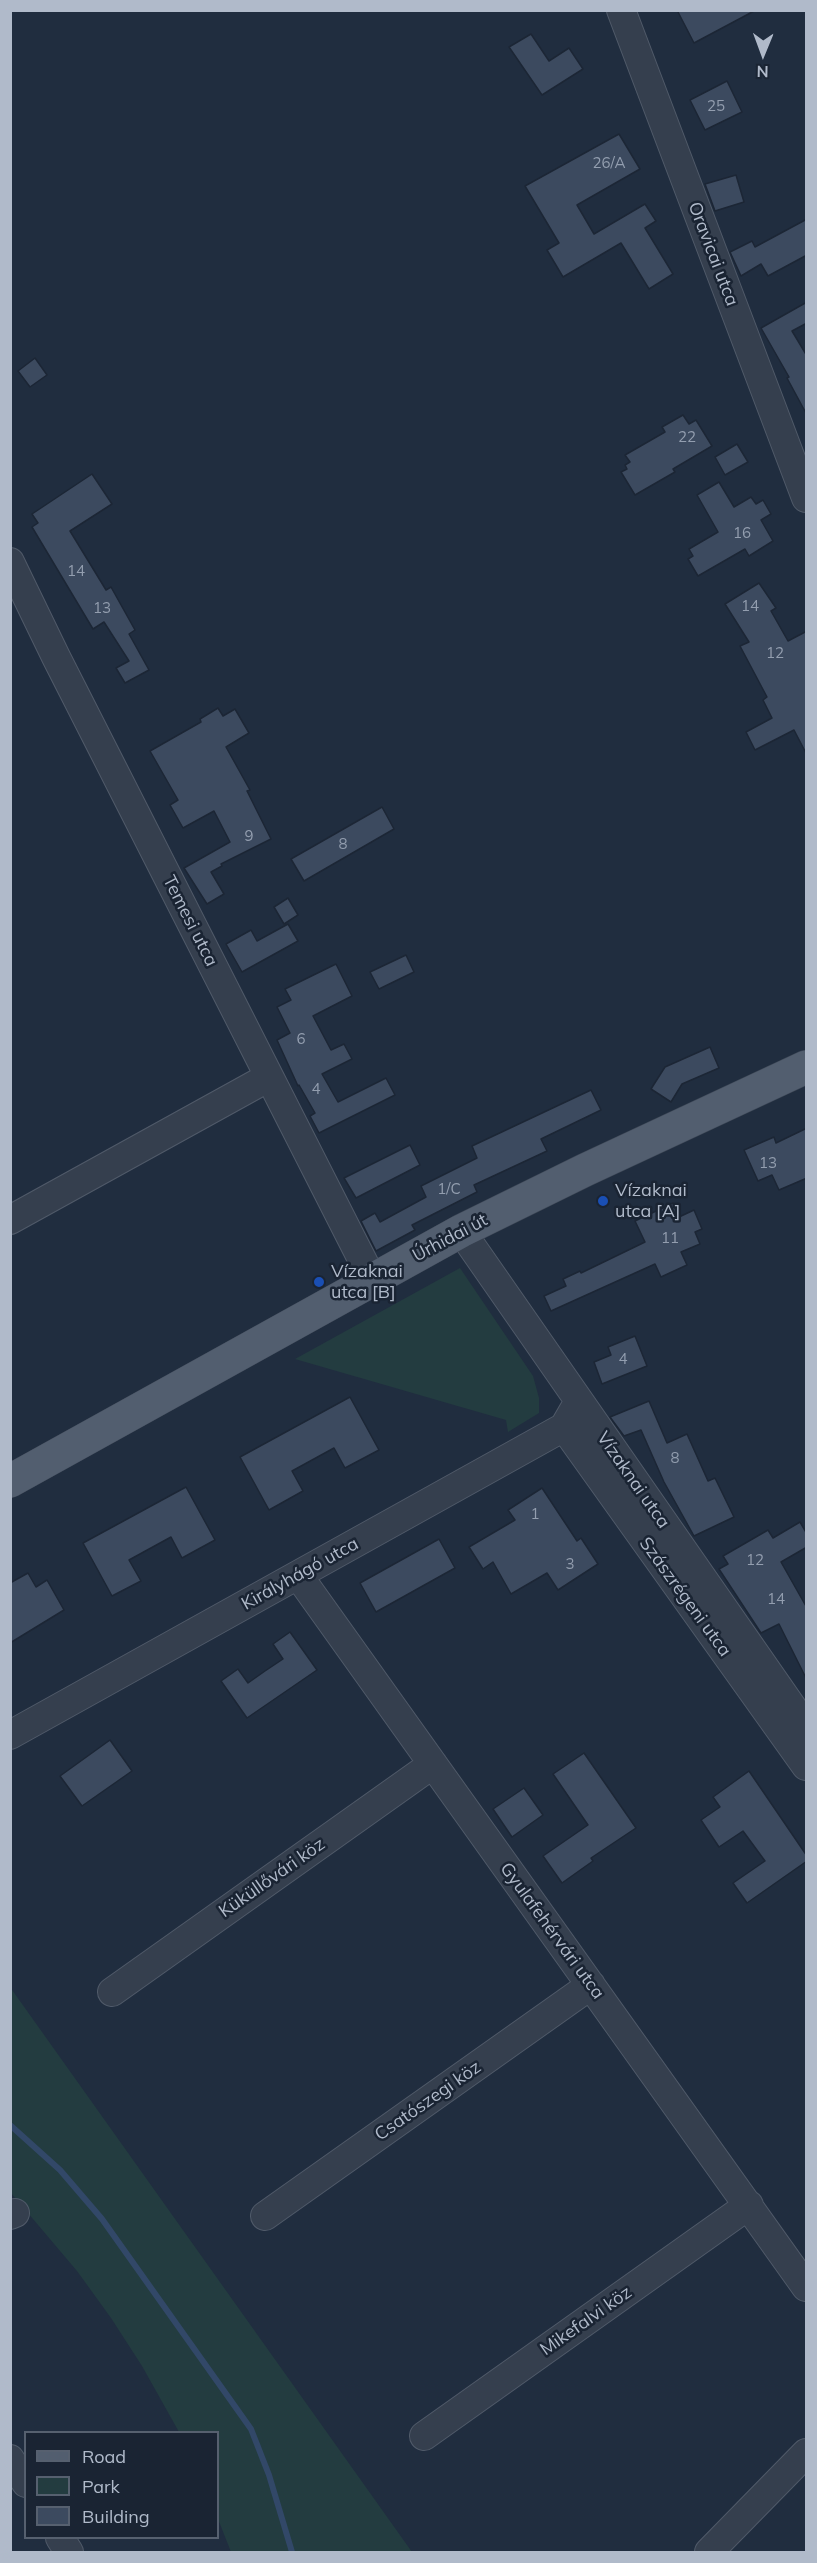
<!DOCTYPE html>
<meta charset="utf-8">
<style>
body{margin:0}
#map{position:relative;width:817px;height:2563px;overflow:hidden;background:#202d3f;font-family:Mulish,sans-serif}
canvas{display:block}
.frame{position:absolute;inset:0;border:12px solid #b0baca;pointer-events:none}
.legend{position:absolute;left:24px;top:2431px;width:195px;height:108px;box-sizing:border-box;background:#1a2433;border:2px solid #56606f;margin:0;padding:8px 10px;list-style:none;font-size:18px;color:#b0baca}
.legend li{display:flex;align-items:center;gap:12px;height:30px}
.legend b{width:30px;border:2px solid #56606f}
.north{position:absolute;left:733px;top:24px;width:60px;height:60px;-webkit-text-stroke:4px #1a2433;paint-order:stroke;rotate:181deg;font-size:16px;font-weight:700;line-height:24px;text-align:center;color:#b0baca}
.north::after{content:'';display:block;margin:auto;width:21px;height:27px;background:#b0baca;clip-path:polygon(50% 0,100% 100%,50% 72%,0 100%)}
</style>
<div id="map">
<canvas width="817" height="2563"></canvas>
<div class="frame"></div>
<ul class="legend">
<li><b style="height:8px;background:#525e6f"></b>Road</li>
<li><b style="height:16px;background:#233c40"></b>Park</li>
<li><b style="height:16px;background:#3c4a5f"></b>Building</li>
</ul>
<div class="north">N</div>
</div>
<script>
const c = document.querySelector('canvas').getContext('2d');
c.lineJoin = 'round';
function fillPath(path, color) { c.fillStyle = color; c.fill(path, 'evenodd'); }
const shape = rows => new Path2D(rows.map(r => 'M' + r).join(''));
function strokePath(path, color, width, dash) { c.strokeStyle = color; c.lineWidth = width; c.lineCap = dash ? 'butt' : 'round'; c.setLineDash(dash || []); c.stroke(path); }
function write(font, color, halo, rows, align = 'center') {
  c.font = font + ' Mulish,sans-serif'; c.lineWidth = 5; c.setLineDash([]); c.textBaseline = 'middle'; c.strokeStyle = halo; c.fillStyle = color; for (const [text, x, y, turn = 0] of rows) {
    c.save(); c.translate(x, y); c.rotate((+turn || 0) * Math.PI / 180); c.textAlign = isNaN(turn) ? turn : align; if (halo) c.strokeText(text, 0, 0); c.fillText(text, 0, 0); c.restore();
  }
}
fillPath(shape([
 [460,1268,533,1376,539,1398,539,1413,508,1432,506,1420,295,1359],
 [10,1987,412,2552,231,2552,218,2519,218,2432,179,2432,142,2366,111,2318,77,2271,11,2193]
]), '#233c40');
strokePath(shape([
 [10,2125,60,2170,102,2219,251,2429,269,2475,292,2552]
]), '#324868', 6);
const building = shape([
 [677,10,756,10,694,43,677,10],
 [531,34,549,61,569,48,583,69,542,95,509,47,531,34],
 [727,81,742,112,705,130,690,100,727,81],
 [619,134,640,169,577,205,594,234,645,204,656,221,645,228,673,274,649,289,621,243,563,277,547,250,559,243,525,186,619,134],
 [736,175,744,202,715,211,705,184,736,175],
 [807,219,807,255,768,276,761,264,741,276,730,252,752,241,755,247,807,219],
 [807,302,807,323,792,331,807,356,807,415,787,378,789,377,761,328,807,302],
 [35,358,47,375,30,387,18,371,35,358],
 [683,415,689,424,696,420,712,446,673,469,675,472,635,495,621,472,627,469,625,465,630,462,625,455,665,432,662,427,683,415],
 [737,444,748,462,725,475,715,457,737,444],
 [92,474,112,504,70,531,106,590,111,587,135,630,129,634,149,670,125,683,116,668,129,661,104,622,93,629,32,527,38,523,32,514,92,474],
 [719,482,734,507,751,497,756,504,763,500,771,514,761,520,773,541,749,556,745,549,698,576,688,559,693,556,689,549,718,532,697,495,719,482],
 [759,583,776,608,771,611,788,641,807,631,807,755,794,730,755,750,746,732,772,718,763,700,767,697,740,646,749,642,725,604,759,583],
 [218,708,223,716,235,709,249,733,226,747,250,790,247,791,271,839,221,864,222,866,211,872,224,894,207,904,184,868,230,842,214,811,183,828,170,805,178,800,150,751,201,722,200,719,218,708],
 [382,807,394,829,304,881,291,859,382,807],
 [288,898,298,915,284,924,274,907,288,898],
 [288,924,298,941,242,972,226,944,251,930,257,941,288,924],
 [406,955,414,972,379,989,370,972,406,955],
 [336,964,352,996,313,1016,331,1050,344,1044,352,1059,322,1074,338,1102,386,1078,395,1095,319,1133,310,1116,315,1113,299,1085,298,1086,277,1040,290,1033,277,1007,291,1000,285,989,336,964],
 [710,1047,719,1068,682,1084,671,1102,651,1089,665,1067,710,1047],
 [591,1090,601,1110,541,1139,547,1151,474,1185,477,1192,412,1225,415,1230,376,1251,361,1221,375,1213,380,1222,426,1197,421,1186,477,1158,472,1146,591,1090],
 [807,1128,807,1178,779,1190,772,1175,758,1181,744,1150,774,1137,776,1143,807,1128],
 [410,1145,420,1165,356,1198,344,1178,410,1145],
 [673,1203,679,1217,694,1210,702,1229,695,1232,700,1244,681,1252,687,1265,661,1277,655,1264,551,1311,544,1296,566,1286,563,1279,580,1271,581,1273,645,1242,635,1221,673,1203],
 [635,1336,647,1366,602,1384,594,1362,611,1355,608,1347,635,1336],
 [350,1397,379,1450,345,1468,334,1448,292,1471,303,1491,269,1510,240,1457,350,1397],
 [649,1401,667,1443,687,1434,708,1481,715,1478,734,1517,694,1536,664,1482,641,1430,624,1436,610,1417,649,1401],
 [186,1487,215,1540,182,1558,171,1537,129,1560,141,1581,112,1596,83,1543,186,1487],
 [542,1488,577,1541,581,1538,598,1564,558,1590,547,1573,511,1594,493,1562,483,1569,469,1547,515,1520,508,1510,542,1488],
 [800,1522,807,1534,807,1547,781,1562,807,1608,807,1680,779,1624,761,1633,719,1569,728,1564,723,1556,768,1530,773,1538,800,1522],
 [439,1539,455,1568,376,1612,360,1583,439,1539],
 [28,1573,36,1587,47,1580,64,1610,10,1643,10,1583,28,1573],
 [290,1632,317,1670,247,1718,221,1681,238,1669,248,1683,265,1671,283,1659,273,1644,290,1632],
 [110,1740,132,1771,82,1806,60,1776,110,1740],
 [584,1753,636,1828,591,1858,593,1861,562,1883,543,1856,588,1825,553,1774,584,1753],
 [749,1771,807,1856,807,1861,747,1903,733,1883,765,1861,743,1831,719,1847,701,1820,720,1807,713,1797,749,1771],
 [524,1788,543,1815,512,1837,493,1809,524,1788]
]);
fillPath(building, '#3c4a5f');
strokePath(building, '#1c2635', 1.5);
const minor = shape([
 [621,10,806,498],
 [10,562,56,657,372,1279],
 [10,1220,269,1077],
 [461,1231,806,1727],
 [564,1427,806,1766],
 [298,1575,806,2287],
 [10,1735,564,1427,579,1401],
 [112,1992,433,1764],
 [10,2215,15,2213],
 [265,2216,591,1985],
 [424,2436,749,2205],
 [10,2459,26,2483],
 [60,2538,69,2552],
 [709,2552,806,2453]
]);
const major = shape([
 [10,1481,461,1231,585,1170,806,1067]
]);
strokePath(minor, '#505a69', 30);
strokePath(major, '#3e4857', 34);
strokePath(minor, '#353f4e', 28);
strokePath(major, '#525e6f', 33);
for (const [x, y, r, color] of [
 [603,1201,6,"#1a4fb4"],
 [319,1282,6,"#1a4fb4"]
]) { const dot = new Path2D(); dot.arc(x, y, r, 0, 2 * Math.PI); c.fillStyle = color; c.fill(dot); strokePath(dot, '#1a2433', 2); }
write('15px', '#939eaf', null, [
 ["25",716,106],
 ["26/A",609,163],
 ["22",687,437],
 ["16",742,533],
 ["14",76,571],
 ["14",750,606],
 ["13",102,608],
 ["12",775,653],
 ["9",249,836],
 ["8",343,844],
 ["6",301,1039],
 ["4",316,1089],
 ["13",768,1163],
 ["1/C",449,1189],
 ["11",670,1238],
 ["4",623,1359],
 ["8",675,1458],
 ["1",535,1514],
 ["12",755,1560],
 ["3",570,1564],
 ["14",776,1599]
]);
write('18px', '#b0baca', '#1a2433', [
 ["Oravicai utca",713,254,69],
 ["Temesi utca",190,921,63],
 ["Úrhidai út",450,1238,-28],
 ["Vízaknai utca",633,1480,55],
 ["Királyhágó utca",300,1574,-29],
 ["Szászrégeni utca",685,1597,54],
 ["Küküllővári köz",272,1878,-35],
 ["Gyulafehérvári utca",552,1931,54],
 ["Csatószegi köz",428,2101,-35],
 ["Mikefalvi köz",586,2321,-35]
]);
write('18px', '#b0baca', '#1a2433', [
 ["Vízaknai",615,1191],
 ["utca [A]",615,1212],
 ["Vízaknai",331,1272],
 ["utca [B]",331,1293]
], 'left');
</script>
